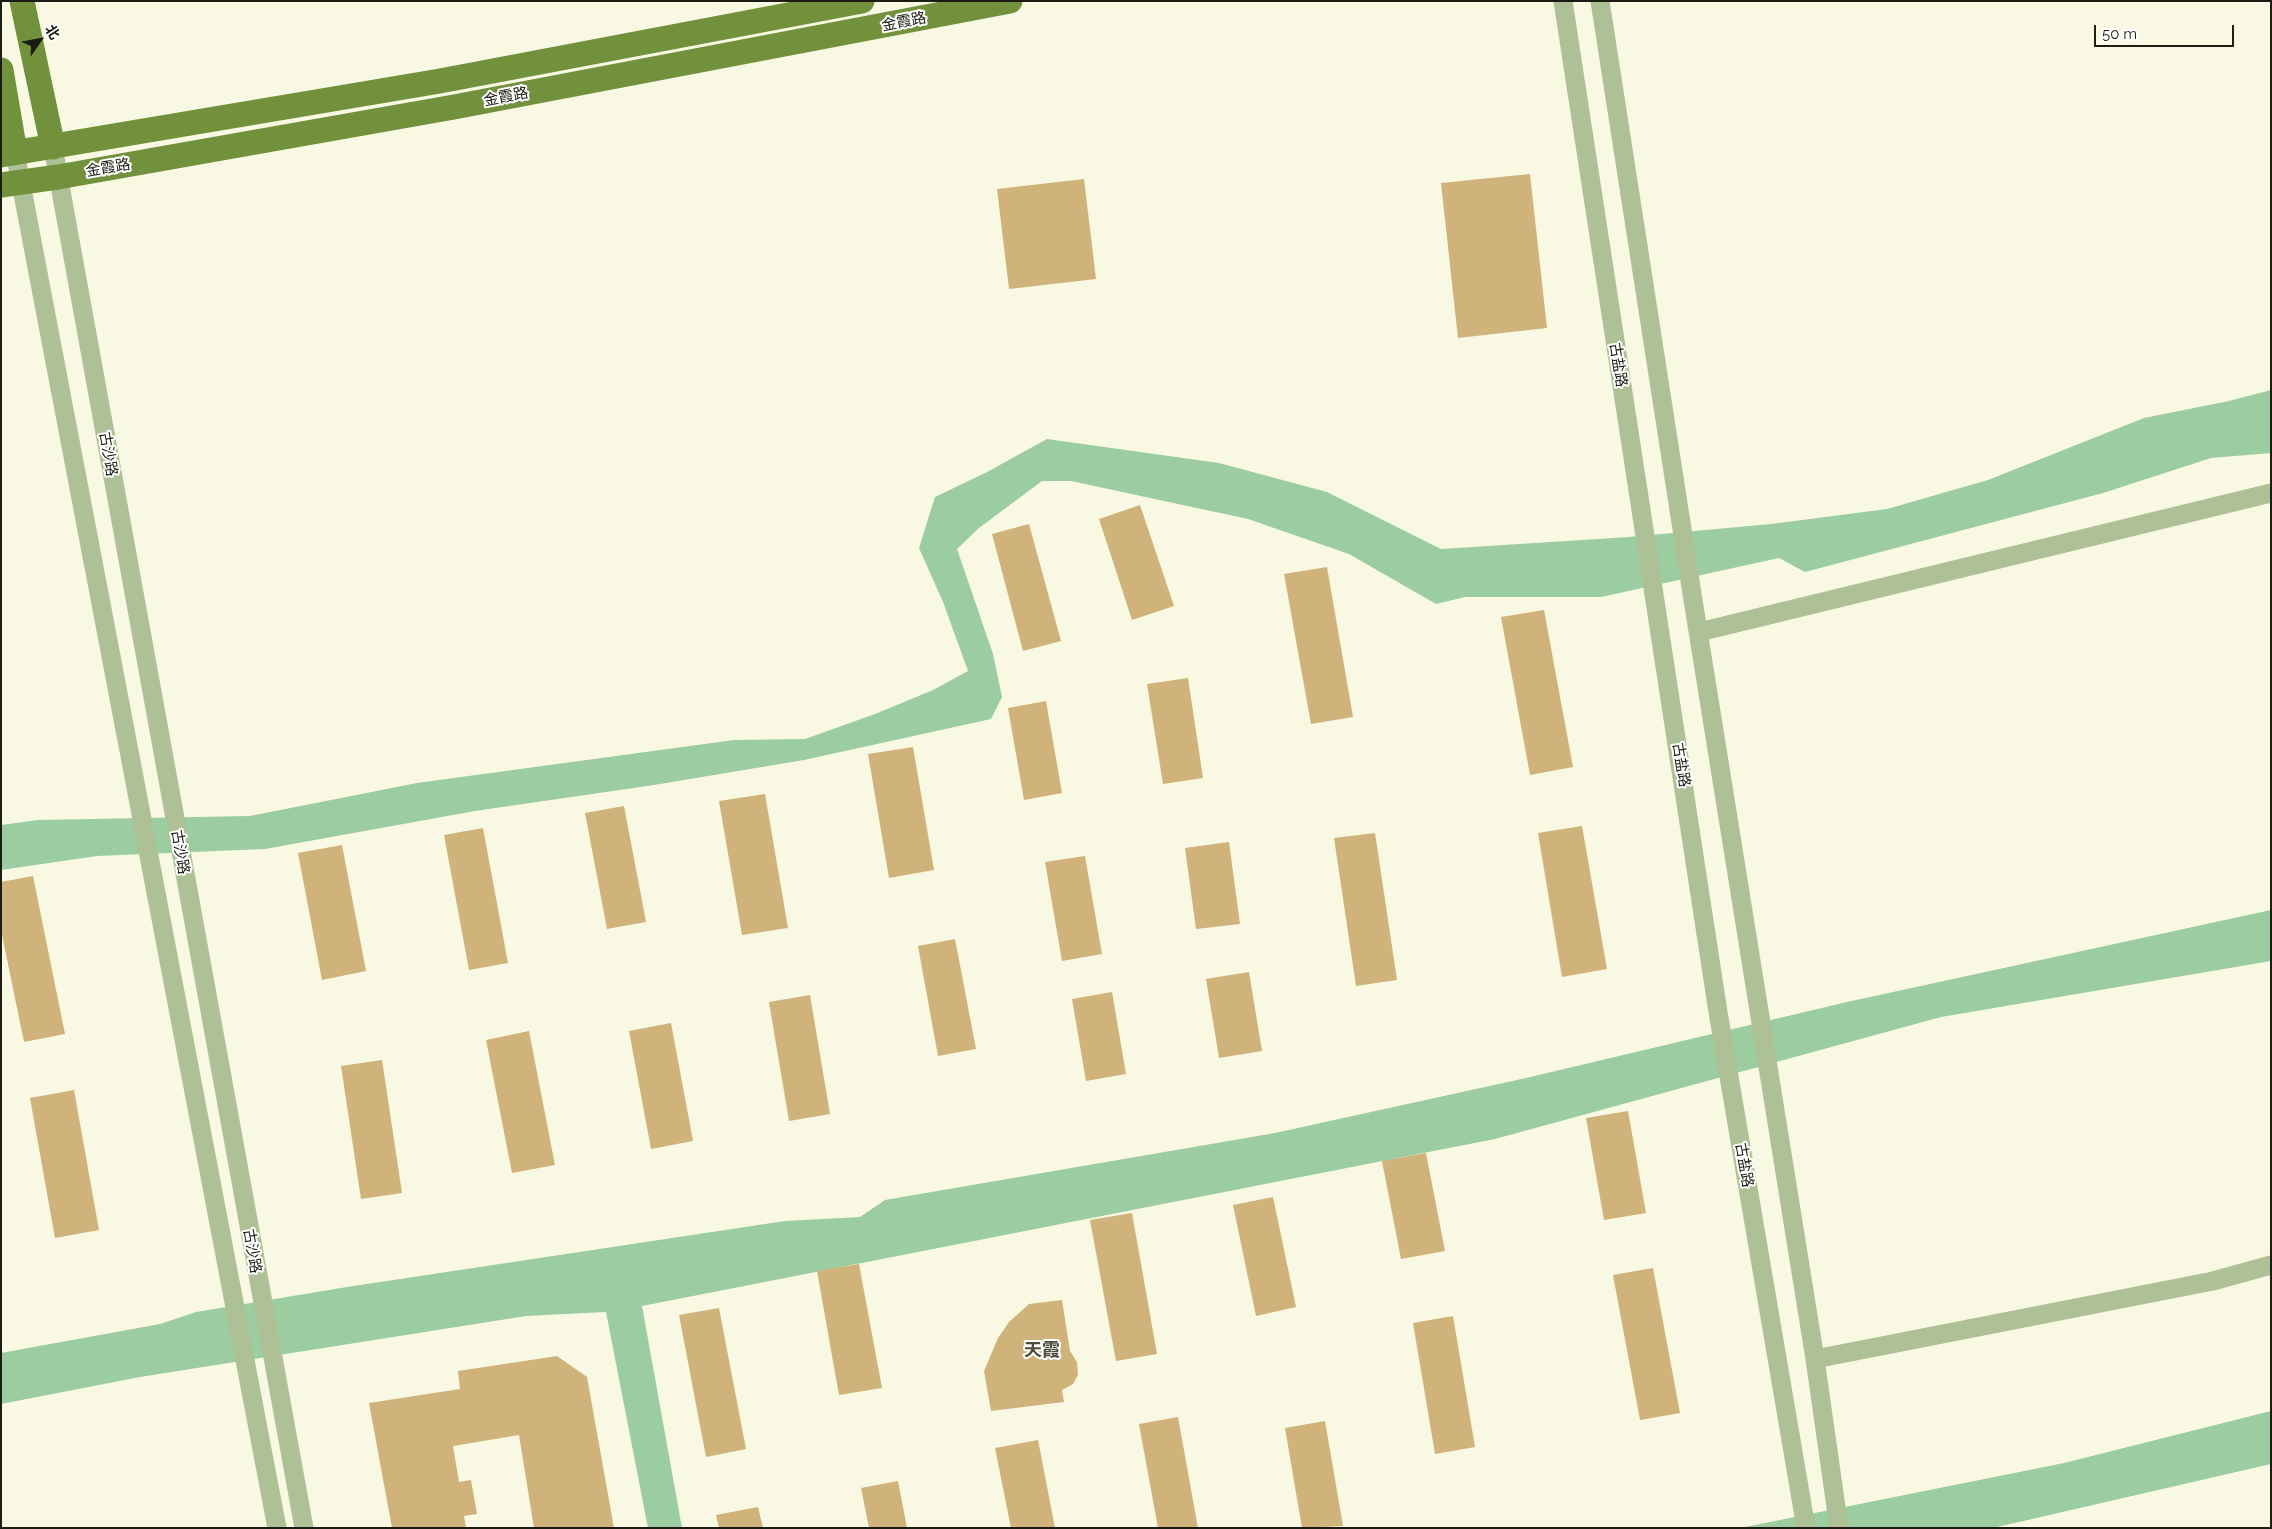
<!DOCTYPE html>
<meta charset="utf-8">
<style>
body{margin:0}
#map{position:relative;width:2272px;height:1529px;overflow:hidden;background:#f9f8e2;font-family:Raleway,"Noto Sans SC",sans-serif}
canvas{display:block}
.frame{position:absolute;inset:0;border:2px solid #1c1c14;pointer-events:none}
.north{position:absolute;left:15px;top:15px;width:50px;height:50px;-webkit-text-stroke:4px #fff;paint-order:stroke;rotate:57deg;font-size:14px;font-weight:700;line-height:20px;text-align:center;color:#1c1c14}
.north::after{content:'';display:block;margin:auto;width:18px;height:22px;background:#1c1c14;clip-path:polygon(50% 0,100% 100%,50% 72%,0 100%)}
.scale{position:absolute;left:2094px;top:25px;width:140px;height:22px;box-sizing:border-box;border:2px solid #1c1c14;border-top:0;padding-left:6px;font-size:15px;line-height:18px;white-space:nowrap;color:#1c1c14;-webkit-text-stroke:4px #fff;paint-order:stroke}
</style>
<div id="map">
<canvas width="2272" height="1529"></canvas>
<div class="frame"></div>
<div class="north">北</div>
<div class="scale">50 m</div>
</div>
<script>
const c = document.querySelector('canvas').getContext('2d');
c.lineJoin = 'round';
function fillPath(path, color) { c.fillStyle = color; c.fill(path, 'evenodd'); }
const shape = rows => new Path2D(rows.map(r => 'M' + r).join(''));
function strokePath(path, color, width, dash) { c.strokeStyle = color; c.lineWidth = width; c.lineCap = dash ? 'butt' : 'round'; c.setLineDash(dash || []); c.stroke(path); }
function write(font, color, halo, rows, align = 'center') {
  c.font = font + ' Raleway,"Noto Sans SC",sans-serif'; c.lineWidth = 4; c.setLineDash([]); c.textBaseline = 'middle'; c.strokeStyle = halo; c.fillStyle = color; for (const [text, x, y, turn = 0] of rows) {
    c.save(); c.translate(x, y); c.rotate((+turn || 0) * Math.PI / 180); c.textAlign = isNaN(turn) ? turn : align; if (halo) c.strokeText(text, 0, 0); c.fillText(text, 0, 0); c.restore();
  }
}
fillPath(shape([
 [2271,390,2271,453,2211,458,2103,493,1805,572,1779,558,1601,597,1465,597,1436,604,1349,554,1248,519,1071,481,1042,481,979,528,957,549,993,654,1002,697,991,719,804,760,654,785,475,811,265,849,97,856,1,870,1,825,38,820,250,816,417,783,734,740,805,739,875,714,933,690,968,671,943,602,919,548,935,497,987,472,1047,439,1219,463,1327,492,1441,549,1629,537,1771,524,1887,509,1988,480,2144,418,2229,401],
 [2271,910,2271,961,1941,1017,1495,1139,642,1306,682,1528,648,1528,606,1312,526,1316,140,1377,1,1404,1,1353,160,1324,196,1312,347,1287,785,1221,860,1217,885,1200,1275,1133,1526,1078,1847,1002],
 [2271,1411,2271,1464,1993,1528,1740,1528,2064,1463]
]), '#9bcda1');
fillPath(shape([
 [1530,174,1547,328,1458,338,1441,183],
 [1084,179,1096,279,1009,289,997,189],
 [1140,505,1174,606,1132,620,1099,519],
 [1029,524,1061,641,1023,651,992,534],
 [1327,567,1353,717,1311,724,1284,574],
 [1544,610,1573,767,1530,775,1501,617],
 [1188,678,1203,778,1163,784,1147,684],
 [1046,701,1062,793,1024,800,1008,708],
 [913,747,934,870,889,878,868,754],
 [765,794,788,928,742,935,719,801],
 [624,806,646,922,607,929,585,813],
 [1582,826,1607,969,1562,977,1538,833],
 [483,828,508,963,469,970,444,835],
 [1375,833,1397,980,1356,986,1334,838],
 [1229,842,1240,924,1196,929,1185,848],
 [342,845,366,971,322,980,298,853],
 [1085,856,1102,954,1062,961,1045,862],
 [33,876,65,1034,24,1042,1,930,1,882],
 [955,939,976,1049,938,1056,918,946],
 [1249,972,1262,1051,1219,1058,1206,979],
 [1112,992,1126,1074,1086,1081,1072,999],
 [810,995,830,1114,789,1121,769,1002],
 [671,1023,693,1141,651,1149,629,1031],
 [529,1031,555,1165,512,1173,486,1040],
 [382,1060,402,1193,361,1199,341,1066],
 [74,1090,99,1230,55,1238,30,1098],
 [1628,1111,1646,1213,1604,1220,1586,1118],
 [1426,1153,1445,1251,1401,1259,1382,1161],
 [1273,1197,1296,1307,1256,1316,1233,1205],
 [1132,1213,1157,1354,1116,1361,1090,1220],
 [859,1264,882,1388,839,1395,817,1271],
 [1653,1268,1680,1413,1640,1420,1613,1275],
 [1062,1300,1070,1351,1077,1362,1078,1375,1073,1384,1062,1390,1064,1402,991,1411,984,1371,998,1338,1009,1322,1029,1304],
 [719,1308,746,1449,706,1457,679,1315],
 [1453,1316,1475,1447,1435,1454,1413,1323],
 [557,1356,587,1377,614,1528,534,1528,519,1435,453,1446,459,1482,471,1480,477,1514,464,1516,466,1528,392,1528,369,1403,460,1389,458,1371],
 [1178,1417,1198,1528,1158,1528,1139,1424],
 [1325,1421,1343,1526,1302,1528,1285,1428],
 [1038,1440,1055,1528,1011,1528,995,1448],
 [898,1481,907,1528,869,1528,861,1488],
 [758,1507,763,1528,719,1528,716,1515]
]), '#cfb37b');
strokePath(shape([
 [1563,1,1718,1012,1806,1528],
 [1600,1,1693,600,1815,1359,1839,1528],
 [53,147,304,1528],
 [15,152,277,1528],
 [1699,632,2271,493],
 [1815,1359,2213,1281,2271,1265]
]), '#aec095', 19);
strokePath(shape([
 [22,1,53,147],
 [1,70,15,152],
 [1,155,440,81,862,1],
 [1,185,58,177,454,107,1010,1]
]), '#71913c', 25);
write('15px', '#1c1c14', '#fff', [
 ["金霞路",904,22,-11],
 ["金霞路",506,97,-11],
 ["金霞路",108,168,-10],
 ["古盐路",1618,365,81],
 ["古沙路",108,454,80],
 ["古盐路",1681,765,81],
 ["古沙路",180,852,80],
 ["古盐路",1744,1165,80],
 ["古沙路",252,1251,80]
]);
write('bold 18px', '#4e4d3b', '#fff', [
 ["天霞",1042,1351]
]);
</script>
